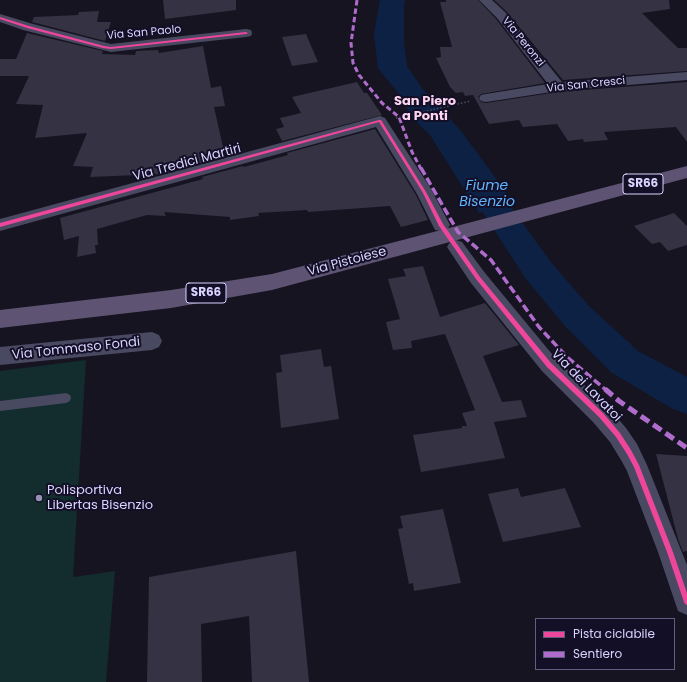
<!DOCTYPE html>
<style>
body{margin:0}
#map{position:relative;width:687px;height:682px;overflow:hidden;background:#161421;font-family:Poppins,sans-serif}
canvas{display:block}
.legend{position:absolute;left:535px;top:618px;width:140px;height:52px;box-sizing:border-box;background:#130f26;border:1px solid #625e7d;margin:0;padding:5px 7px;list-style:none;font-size:12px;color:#d9d4ff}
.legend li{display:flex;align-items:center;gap:8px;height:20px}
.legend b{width:20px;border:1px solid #625e7d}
</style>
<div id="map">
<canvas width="687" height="682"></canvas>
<ul class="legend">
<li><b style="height:5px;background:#ed469a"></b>Pista ciclabile</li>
<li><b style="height:5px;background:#b06ccc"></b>Sentiero</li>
</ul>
</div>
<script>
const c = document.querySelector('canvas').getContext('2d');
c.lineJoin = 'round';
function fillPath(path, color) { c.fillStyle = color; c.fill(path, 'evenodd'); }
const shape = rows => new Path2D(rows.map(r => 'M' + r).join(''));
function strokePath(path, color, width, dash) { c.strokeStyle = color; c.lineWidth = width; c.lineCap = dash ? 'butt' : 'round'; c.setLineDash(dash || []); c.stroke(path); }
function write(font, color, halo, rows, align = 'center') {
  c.font = font + ' Poppins,sans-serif'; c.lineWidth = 4; c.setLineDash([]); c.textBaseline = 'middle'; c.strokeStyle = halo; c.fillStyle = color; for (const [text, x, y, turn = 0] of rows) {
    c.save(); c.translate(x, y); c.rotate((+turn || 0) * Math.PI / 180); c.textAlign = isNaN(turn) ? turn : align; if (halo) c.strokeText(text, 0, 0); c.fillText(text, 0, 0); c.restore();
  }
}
fillPath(shape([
 [86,360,73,577,115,571,106,682,0,682,0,371]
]), '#132c2d');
fillPath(shape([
 [380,0,405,0,404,6,404,42,407,66,422,88,461,131,514,203,479,213,430,135,413,119,399,94,378,68,374,34]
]), '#0d2144');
fillPath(shape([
 [468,158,478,161,550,261,589,306,638,351,687,377,687,414,673,409,612,373,565,326,526,279,454,168,458,161,468,158]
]), '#0d2144');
fillPath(shape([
 [163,0,236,0,236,10,165,19],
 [446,0,478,0,496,19,545,83,481,94,478,97,481,102,486,103,558,92,687,82,687,142,676,127,604,132,608,140,584,142,583,139,568,141,557,124,523,127,519,120,489,124,473,95,465,96,463,92,456,93,450,87,436,58,441,57,440,47,452,47,440,2,446,2],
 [494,0,669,0,670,9,642,13,678,48,687,48,687,71,563,80,506,11],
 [99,11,97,22,111,22,105,41,32,22,34,17,78,15,79,12],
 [27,33,103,51,102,54,135,55,136,51,158,50,159,53,203,46,211,88,221,86,225,106,214,107,225,156,162,174,90,177,93,167,73,166,87,133,35,138,43,105,16,104,29,76,0,76,0,59,16,59],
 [306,34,318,62,292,66,282,37],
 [357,82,364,93,367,93,382,115,282,141,276,129,284,127,280,118,301,113,292,97],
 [375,129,416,195,428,220,401,227,390,206,308,212,307,210,258,213,259,216,230,220,230,217,164,212,166,216,147,215,97,229,98,245,95,245,96,253,77,257,79,236,64,240,60,218,203,179,202,177,228,170,243,166,244,167,288,155,287,153],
 [674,213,687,226,687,245,668,251,660,242,652,244,634,226],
 [423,266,440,317,485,303,519,345,483,356,502,402,521,400,527,417,494,422,505,458,421,472,413,435,462,428,462,426,467,426,462,413,475,410,445,334,411,341,412,348,393,350,386,322,400,319,388,279,406,276,403,269],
 [321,349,324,367,331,366,339,419,281,428,276,373,282,372,280,355],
 [656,454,687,456,687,551,683,552,678,539],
 [518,488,521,497,565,488,581,527,503,542,488,494],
 [443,509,461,583,414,591,413,583,409,584,398,529,403,528,400,516],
 [296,551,309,682,252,682,249,616,201,624,202,682,147,682,149,577]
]), '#343243');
strokePath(shape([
 [396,118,471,101]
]), '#44505f', 1.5, [1.5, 2]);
fillPath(shape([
 [66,393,70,395,71,398,70,401,66,403,0,411,0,401,66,393]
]), '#4a4962');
fillPath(shape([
 [479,0,492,0,505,12,562,82,687,72,687,80,558,91,486,102,481,101,479,98,481,95,486,94,548,84,497,18,479,0],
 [0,14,33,24,111,44,246,29,251,30,252,33,251,36,246,37,111,52,23,30,0,22,0,14],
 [380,116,385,118,431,189,450,225,447,230,441,231,435,230,417,194,376,127,0,231,0,219,380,116],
 [456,240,462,242,485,273,556,359,609,408,626,428,637,444,647,465,687,565,687,615,678,611,658,552,627,471,621,460,610,442,593,422,542,371,471,283,447,247,450,242,456,240],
 [152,332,159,335,162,341,159,347,152,350,0,365,0,347,152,332]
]), '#4a4962');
fillPath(shape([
 [687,166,687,178,272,290,171,308,0,328,0,310,171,290,272,274,687,166]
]), '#5e5373');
strokePath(shape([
 [357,0,351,43,353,63,359,75,382,103,399,117,412,152,421,169]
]), '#b06ccc', 3, [5.5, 3]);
strokePath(shape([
 [421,168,458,232,491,260,539,327,567,357,606,390]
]), '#b06ccc', 3.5, [8, 3.5]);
strokePath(shape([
 [605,389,619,401,687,448]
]), '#b06ccc', 5, [10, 5]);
fillPath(shape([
 [0,17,29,26,104,46,111,47,246,32,248,33,246,34,111,49,103,48,27,28,0,19,0,17],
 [379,120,381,120,426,192,443,224,480,277,551,363,603,413,620,433,631,450,639,465,673,552,687,593,687,605,685,604,684,602,667,552,634,467,627,454,616,437,599,417,547,367,476,279,439,226,423,193,379,122,0,227,0,223,379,120]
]), '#ed469a');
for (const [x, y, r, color] of [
 [39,498,4,"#9591b1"]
]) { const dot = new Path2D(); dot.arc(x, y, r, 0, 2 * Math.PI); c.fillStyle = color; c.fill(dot); strokePath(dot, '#130f26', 1.5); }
write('11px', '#d9d4ff', '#130f26', [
 ["Via San Paolo",144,33,-5],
 ["Via Peronzi",523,42,51],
 ["Via San Cresci",586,85,-6]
]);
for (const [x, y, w] of [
 [643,184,40],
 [206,293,40]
]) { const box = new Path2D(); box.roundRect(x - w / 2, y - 10, w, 20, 3); c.fillStyle = '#130f26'; c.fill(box); strokePath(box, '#d9d4ff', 1); }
write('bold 12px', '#d9d4ff', null, [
 ["SR66",643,184],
 ["SR66",206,293]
]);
write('bold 13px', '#ffd6f0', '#130f26', [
 ["San Piero",425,102],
 ["a Ponti",425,117]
]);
write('13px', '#d9d4ff', '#130f26', [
 ["Via Tredici Martiri",187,163,-15],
 ["Via Pistoiese",347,262,-15],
 ["Via Tommaso Fondi",76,349,-6],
 ["Via dei Lavatoi",586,386,46]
]);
write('13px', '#d9d4ff', '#130f26', [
 ["Polisportiva",47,491],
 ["Libertas Bisenzio",47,506]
], 'left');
write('italic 14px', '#62b6ff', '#130f26', [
 ["Fiume",487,186],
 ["Bisenzio",487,202]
]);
</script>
